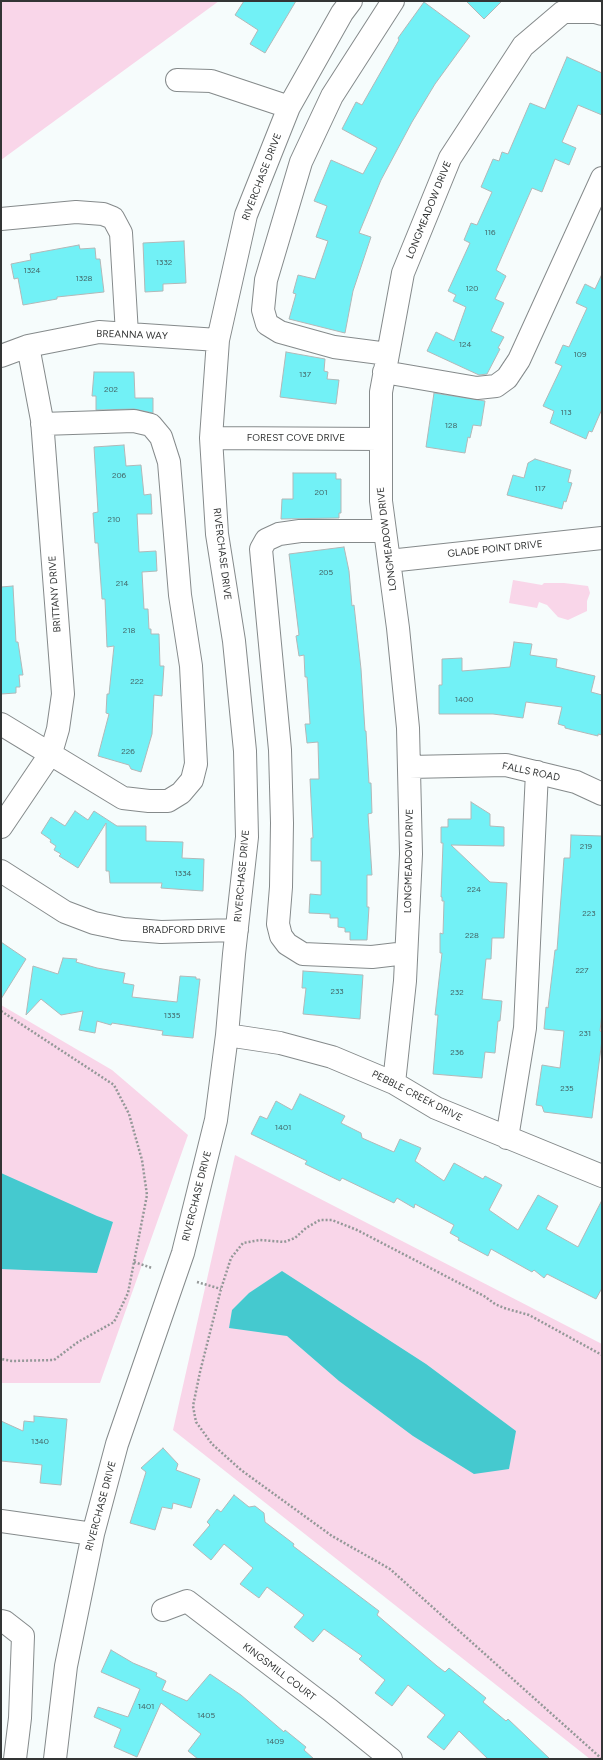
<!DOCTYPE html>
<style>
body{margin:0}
#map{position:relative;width:603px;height:1760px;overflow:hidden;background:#f6fcfc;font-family:Figtree,sans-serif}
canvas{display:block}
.frame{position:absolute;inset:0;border:2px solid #333535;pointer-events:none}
</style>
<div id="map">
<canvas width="603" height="1760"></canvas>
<div class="frame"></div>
</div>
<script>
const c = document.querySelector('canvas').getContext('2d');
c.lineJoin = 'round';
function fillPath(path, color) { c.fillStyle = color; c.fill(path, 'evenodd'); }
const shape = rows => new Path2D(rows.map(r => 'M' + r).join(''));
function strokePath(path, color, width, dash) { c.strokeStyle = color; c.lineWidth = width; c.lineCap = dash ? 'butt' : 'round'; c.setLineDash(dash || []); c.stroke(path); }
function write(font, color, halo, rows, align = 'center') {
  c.font = font + ' Figtree,sans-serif'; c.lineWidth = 4; c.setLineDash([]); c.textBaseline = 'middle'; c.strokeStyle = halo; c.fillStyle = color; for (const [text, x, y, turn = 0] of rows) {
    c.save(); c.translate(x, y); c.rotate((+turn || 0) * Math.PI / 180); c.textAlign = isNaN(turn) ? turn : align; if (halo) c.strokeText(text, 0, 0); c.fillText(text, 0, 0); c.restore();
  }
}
fillPath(shape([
 [1,1,219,1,1,160],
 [513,580,542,585,544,583,564,583,588,586,590,593,587,601,587,611,568,620,558,617,547,605,539,602,537,608,509,603],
 [1,1005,112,1070,188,1135,100,1383,1,1383],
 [235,1155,602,1344,602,1759,590,1759,173,1430]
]), '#f9d6e9');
fillPath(shape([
 [1,1173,97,1216,113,1222,97,1273,1,1269],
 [282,1271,426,1364,516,1431,509,1469,474,1474,413,1436,339,1381,287,1336,229,1328,232,1310,249,1293]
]), '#45c9cf');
const building = shape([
 [244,1,296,1,265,53,250,44,258,30,235,15,244,1],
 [466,1,502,1,484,19,466,1],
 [424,2,470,36,435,84,412,122,381,180,359,233,371,237,353,291,345,333,289,319,296,294,293,293,298,275,315,279,328,241,316,237,327,206,314,201,331,160,363,174,377,148,342,129,356,102,362,105,399,40,398,38,424,2],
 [567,57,602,73,602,115,578,105,562,142,576,148,569,165,555,159,542,192,532,188,496,270,506,276,495,299,504,303,491,331,504,337,498,348,500,349,487,374,479,375,427,351,436,332,454,341,466,307,453,301,456,295,448,291,470,243,464,240,471,223,477,225,492,192,481,187,493,159,499,161,502,152,508,154,530,103,545,109,567,57],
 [184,241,186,283,163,284,163,291,145,292,143,243,184,241],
 [79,245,80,249,95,248,96,259,100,259,104,292,57,297,57,299,23,305,18,278,14,279,11,264,31,260,30,254,79,245],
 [602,274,602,409,592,432,589,431,586,439,550,423,554,411,543,406,562,366,555,363,563,345,569,347,587,308,576,303,585,284,595,289,602,274],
 [286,352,325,359,324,371,328,372,327,379,339,380,336,404,280,397,286,352],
 [94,372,134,372,135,398,153,398,153,413,134,409,96,410,96,396,92,396,94,372],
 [434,393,485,401,481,426,473,425,470,438,468,437,465,453,426,447,434,393],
 [124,445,126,466,141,465,144,495,151,494,152,514,137,514,139,552,156,551,157,571,142,572,144,609,148,609,149,629,151,629,151,634,159,634,160,666,164,666,162,696,154,695,152,734,141,772,131,769,129,765,98,756,109,714,106,713,107,694,109,694,114,646,107,647,105,599,102,599,98,543,95,543,93,513,98,512,94,447,124,445],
 [535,459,571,470,568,482,572,483,566,502,564,501,562,509,507,495,513,475,524,478,528,463,535,459],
 [293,473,336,473,336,479,341,479,341,513,339,513,339,518,281,519,282,499,293,499,293,473],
 [344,547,349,571,352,606,354,605,361,669,365,731,366,731,369,783,371,783,372,813,368,814,372,875,367,875,367,907,369,907,367,940,350,940,350,932,345,932,345,928,338,927,338,918,330,918,330,914,309,913,310,894,321,895,321,861,311,861,311,838,313,838,310,779,319,779,318,742,307,743,305,724,310,724,307,677,305,677,304,655,299,656,296,636,299,635,289,554,344,547],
 [13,586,16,642,18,642,23,675,19,675,20,687,16,687,16,693,1,694,1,587,13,586],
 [514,642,532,644,530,655,557,659,556,667,595,676,591,692,602,695,602,735,598,734,598,736,565,728,565,726,558,724,562,707,526,702,523,718,493,714,439,714,439,685,442,685,442,659,462,658,462,671,510,667,514,642],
 [471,802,490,814,490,826,504,827,504,846,451,845,490,882,507,883,504,938,492,938,491,959,486,959,482,999,502,1001,500,1021,498,1021,495,1053,485,1052,482,1078,433,1074,438,1015,435,1015,442,953,440,953,440,933,443,934,444,901,442,901,442,897,441,897,443,843,441,843,441,827,448,827,448,819,471,819,471,802],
 [75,811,88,820,94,811,117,826,146,826,146,841,183,842,182,858,204,859,203,891,161,888,162,883,110,883,109,871,106,871,106,823,78,868,59,856,61,854,54,850,56,846,50,842,51,840,41,833,51,817,65,826,75,811],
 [571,835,602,836,602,1013,600,1031,602,1032,602,1040,592,1118,544,1112,542,1106,536,1105,542,1065,560,1068,564,1031,544,1029,546,1007,548,1008,555,950,557,950,564,858,570,858,571,835],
 [1,942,26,959,1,999,1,942],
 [63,958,77,959,76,962,97,968,125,973,123,983,134,985,132,997,177,1002,180,976,196,977,196,979,200,979,193,1038,162,1035,163,1031,112,1023,111,1025,97,1021,95,1033,79,1030,83,1011,61,1015,41,999,26,1015,33,966,58,974,63,958],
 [303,971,363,975,360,1019,303,1014,306,988,302,988,303,971],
 [300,1094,345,1116,341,1123,361,1133,362,1138,394,1152,400,1139,421,1148,415,1161,444,1181,454,1163,483,1179,485,1176,502,1185,489,1210,518,1230,538,1195,558,1206,546,1229,578,1247,602,1200,602,1288,596,1299,547,1274,544,1278,534,1270,532,1272,491,1249,488,1256,458,1240,459,1238,450,1233,454,1225,415,1204,414,1208,397,1198,394,1203,342,1178,340,1181,305,1164,307,1161,251,1134,260,1116,267,1119,276,1101,292,1110,300,1094],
 [34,1416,67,1419,61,1485,40,1483,42,1465,1,1461,1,1421,23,1431,24,1421,34,1422,34,1416],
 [163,1448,178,1464,176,1470,200,1479,191,1508,173,1503,172,1509,162,1507,155,1530,130,1523,146,1472,141,1468,163,1448],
 [234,1495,249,1507,255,1506,264,1513,265,1522,294,1544,293,1546,379,1611,377,1615,437,1666,445,1672,449,1668,486,1698,483,1702,506,1721,508,1719,550,1759,488,1759,459,1731,444,1750,427,1737,445,1715,408,1685,392,1706,375,1693,385,1680,359,1659,362,1656,324,1629,313,1642,294,1627,304,1615,267,1587,259,1598,240,1584,253,1568,224,1544,211,1560,193,1545,210,1525,207,1522,217,1509,221,1512,234,1495],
 [111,1650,133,1663,157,1673,156,1676,166,1681,162,1690,187,1701,210,1674,241,1695,284,1732,285,1730,306,1747,304,1750,314,1759,198,1759,188,1751,201,1734,161,1703,137,1757,114,1747,121,1729,94,1717,98,1707,128,1717,140,1689,101,1672,111,1650]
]);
fillPath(building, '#72f1f6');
strokePath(building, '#b2b8b8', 1);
const minor = shape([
 [177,80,211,81,289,107],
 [1,219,76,212,103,214,113,218,121,233,127,334],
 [388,354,334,347,280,332,267,324,263,310,266,280,301,162,332,96,393,1],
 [1,356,28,346,99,332,218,340],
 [384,372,477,388,496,386,507,378,519,360,602,178],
 [211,438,380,439],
 [385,531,300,531,279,534,266,540,261,549,280,750,282,823,281,887,278,924,281,936,287,944,303,954,372,957,406,953],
 [389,561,602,538],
 [1,724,123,798,149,801,168,801,181,793,192,780,196,764,191,666,180,595,169,462,161,437,151,425,134,421,42,424],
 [409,767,506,765,576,782,602,794],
 [1,827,51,753,58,729,63,694,42,420,28,346],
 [1,871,65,912,94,923,123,929,161,932,237,930],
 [227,1035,280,1043,332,1057,394,1083,436,1108,602,1176],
 [394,1083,405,981,411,854,408,728,398,628,381,501,381,392,403,273,450,158,523,46,563,12,595,12,602,14],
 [507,1138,525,1028,537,772],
 [1,1521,93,1534],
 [163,1610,187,1601,330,1710,391,1759],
 [1,1621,5,1622,23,1636,20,1718,15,1759],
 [55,1759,66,1666,93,1534,117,1444,183,1253,216,1120,227,1035,234,954,247,837,245,751,234,641,217,534,211,438,218,340,246,215,289,107,342,13,351,1]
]);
strokePath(minor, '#858a8b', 24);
strokePath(shape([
 [1,1011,114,1085,129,1114,142,1160,147,1195,128,1293,114,1322,78,1342,54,1360,12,1361,1,1359],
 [134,1262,152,1268],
 [197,1282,221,1289],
 [602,1759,390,1569,332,1536,241,1470,212,1444,196,1422,193,1406,200,1372,221,1289,231,1258,243,1243,260,1240,284,1242,295,1238,306,1228,320,1220,332,1220,357,1230,484,1296,495,1304,504,1308,529,1315,602,1355]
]), '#949898', 2.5, [2, 2]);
strokePath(minor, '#fff', 22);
write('8px', '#436465', null, [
 ["116",490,233],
 ["1332",164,263],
 ["1324",32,271],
 ["1328",84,279],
 ["120",472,289],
 ["124",465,345],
 ["109",580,355],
 ["137",305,375],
 ["202",111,390],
 ["113",566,413],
 ["128",451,426],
 ["206",119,476],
 ["117",540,489],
 ["201",321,493],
 ["210",114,520],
 ["205",326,573],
 ["214",122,584],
 ["218",129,631],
 ["222",137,682],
 ["1400",464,700],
 ["226",128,752],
 ["219",586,847],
 ["1334",183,874],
 ["224",474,890],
 ["223",589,914],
 ["228",472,936],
 ["227",582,971],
 ["233",337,992],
 ["232",457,993],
 ["1335",172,1016],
 ["231",585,1034],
 ["236",457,1053],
 ["235",567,1089],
 ["1401",283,1128],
 ["1340",40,1442],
 ["1401",146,1707],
 ["1405",206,1716],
 ["1409",275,1742]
]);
write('10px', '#333535', '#fff', [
 ["RIVERCHASE DRIVE",262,177,-69],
 ["LONGMEADOW DRIVE",429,210,-68],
 ["BREANNA WAY",132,335,2],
 ["FOREST COVE DRIVE",296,438],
 ["LONGMEADOW DRIVE",387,539,-97],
 ["GLADE POINT DRIVE",495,549,-6],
 ["RIVERCHASE DRIVE",222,554,83],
 ["BRITTANY DRIVE",55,594,-94],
 ["FALLS ROAD",531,772,12],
 ["LONGMEADOW DRIVE",409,861,-89],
 ["RIVERCHASE DRIVE",242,876,-85],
 ["BRADFORD DRIVE",184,930],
 ["PEBBLE CREEK DRIVE",417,1096,27],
 ["RIVERCHASE DRIVE",197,1196,-76],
 ["RIVERCHASE DRIVE",101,1506,-75],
 ["KINGSMILL COURT",279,1672,37]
]);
</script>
